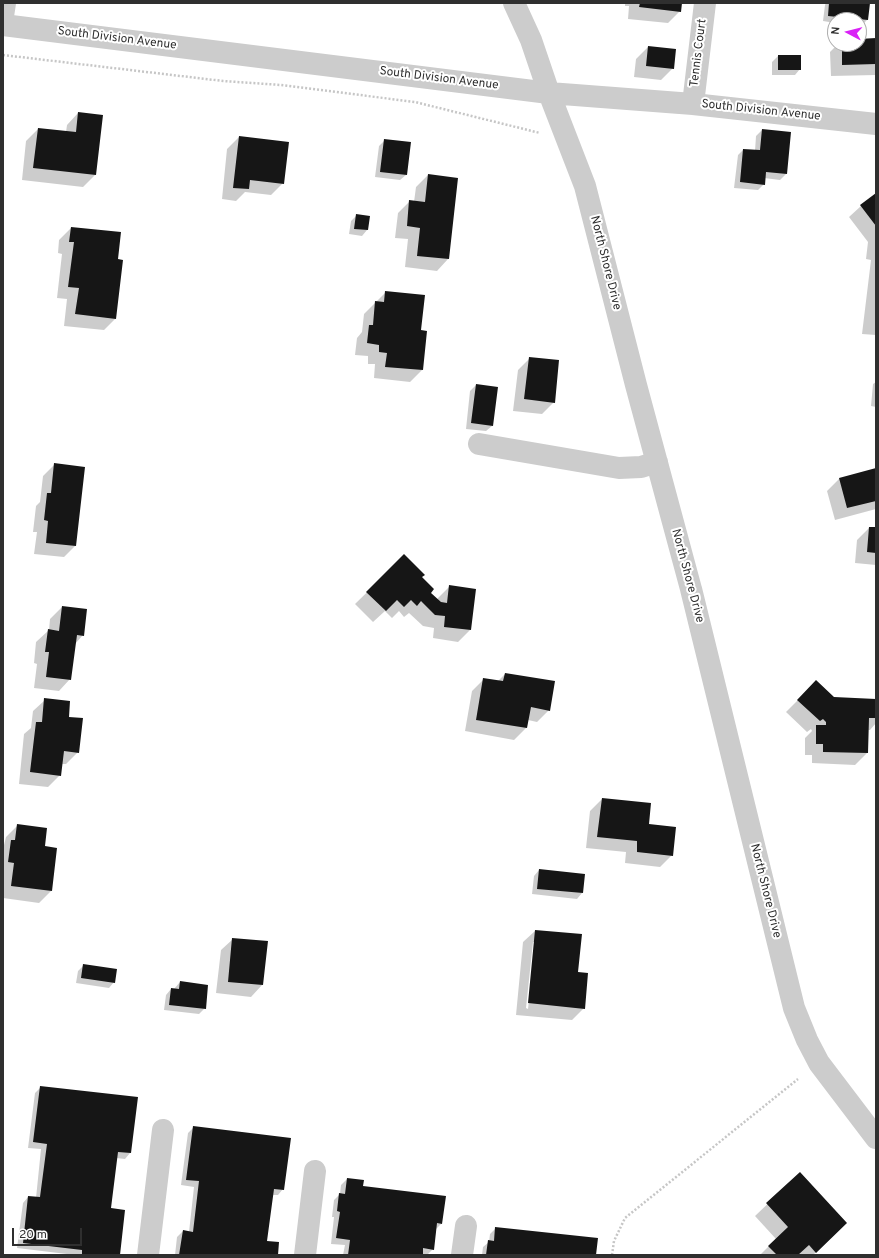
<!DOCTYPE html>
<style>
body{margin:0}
#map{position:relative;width:879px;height:1258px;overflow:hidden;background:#fff;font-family:Overpass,sans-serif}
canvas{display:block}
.frame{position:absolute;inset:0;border:4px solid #2f2f2f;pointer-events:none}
.north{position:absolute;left:827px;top:12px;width:40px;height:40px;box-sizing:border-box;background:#fff;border:1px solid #acacac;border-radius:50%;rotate:277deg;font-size:11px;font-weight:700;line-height:16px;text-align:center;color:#2f2f2f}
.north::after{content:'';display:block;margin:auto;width:14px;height:18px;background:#d922f6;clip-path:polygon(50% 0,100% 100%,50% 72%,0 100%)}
.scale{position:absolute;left:12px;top:1228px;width:70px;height:18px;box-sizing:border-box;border:2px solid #2f2f2f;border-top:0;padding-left:5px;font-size:12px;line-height:14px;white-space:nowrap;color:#2f2f2f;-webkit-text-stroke:3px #fff;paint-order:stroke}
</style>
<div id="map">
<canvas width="879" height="1258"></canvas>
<div class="frame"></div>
<div class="north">N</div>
<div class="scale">20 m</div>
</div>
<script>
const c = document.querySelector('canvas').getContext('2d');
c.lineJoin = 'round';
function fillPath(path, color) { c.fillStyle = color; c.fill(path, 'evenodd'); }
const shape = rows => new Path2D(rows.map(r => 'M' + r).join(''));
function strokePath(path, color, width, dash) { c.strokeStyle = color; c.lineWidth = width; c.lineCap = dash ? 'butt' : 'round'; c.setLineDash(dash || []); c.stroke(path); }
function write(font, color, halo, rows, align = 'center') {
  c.font = font + ' Overpass,sans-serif'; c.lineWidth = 4; c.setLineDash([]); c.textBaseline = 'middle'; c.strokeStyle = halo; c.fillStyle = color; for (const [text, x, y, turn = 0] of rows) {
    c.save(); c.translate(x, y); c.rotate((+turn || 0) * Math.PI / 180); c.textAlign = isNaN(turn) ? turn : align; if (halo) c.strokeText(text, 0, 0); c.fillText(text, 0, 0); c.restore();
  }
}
fillPath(shape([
 [625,3,681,3,680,11,668,23,628,19,629,6,625,6],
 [826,3,863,3,867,20,861,26,859,25,859,20,835,20,835,23,823,21,825,5],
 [876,26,876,75,831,76,830,52,838,44,859,44,859,40,876,39],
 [648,47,673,68,661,80,634,77,636,59],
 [778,56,800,69,795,75,772,75,772,62],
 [78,113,95,175,83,187,22,180,26,141,38,129,66,132,67,125],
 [762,130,786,174,780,180,764,178,764,184,758,190,734,188,738,155,743,150,755,151,756,136],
 [239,137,283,183,271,195,245,192,236,201,222,199,227,149],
 [385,140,406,175,400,180,375,177,379,146],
 [428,175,448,259,437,271,405,267,408,239,395,238,398,213,410,201,414,202,416,187],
 [876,194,876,335,862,334,871,260,866,259,868,242,849,217,861,206],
 [356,216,369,217,367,230,362,236,349,234,351,221],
 [71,228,117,260,116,318,104,330,64,326,67,299,57,298,62,254,58,253,59,240],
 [386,292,420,331,422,370,410,382,374,378,375,364,368,364,368,356,355,355,357,338,362,332,364,314],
 [530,358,554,402,542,414,513,411,518,370],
 [876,382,876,407,871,406,873,384],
 [476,385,492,426,486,431,466,429,470,391],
 [55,464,75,546,64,557,34,554,37,532,33,532,36,506,40,502,43,476],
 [876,469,876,509,835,520,827,491,839,479],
 [869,528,876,528,876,565,855,563,857,540],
 [404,556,421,577,430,593,437,600,438,598,449,587,470,630,458,642,433,638,434,628,423,626,409,613,404,617,399,611,392,618,385,611,373,622,355,604],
 [62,607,83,635,75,644,70,679,59,691,34,688,37,664,34,663,36,642,49,630,50,619],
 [505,674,549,710,537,722,528,720,526,728,514,740,465,731,472,691,484,679,498,681],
 [805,693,834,698,876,700,876,723,870,730,868,730,867,753,855,765,812,763,812,755,805,755,805,738,812,731,811,729,807,732,786,712],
 [45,700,68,717,78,752,66,764,61,764,60,775,48,787,19,784,24,734,31,728,33,711],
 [602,799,672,855,660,867,625,863,626,852,586,848,590,811],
 [18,825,43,847,56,849,51,891,39,903,3,898,3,849,6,837],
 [539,870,584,875,582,893,577,899,532,894,534,876],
 [535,931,577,973,584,1008,572,1020,516,1015,523,942],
 [533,942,535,942,528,1009,526,1008],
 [233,939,262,985,251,997,216,993,221,950],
 [84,965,114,982,109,988,76,983,78,971],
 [180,982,205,1008,199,1014,164,1010,166,995,171,989,174,989],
 [41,1087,137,1098,130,1153,125,1159,116,1158,110,1209,119,1255,75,1255,17,1248,23,1203,28,1197,36,1198,41,1149,28,1148,35,1093],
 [193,1128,283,1189,278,1195,272,1195,266,1242,277,1255,175,1255,177,1237,183,1231,189,1232,194,1187,181,1185,188,1133],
 [800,1173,834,1235,813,1255,760,1255,776,1239,755,1216],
 [347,1179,441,1224,436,1229,433,1249,427,1255,343,1255,345,1245,331,1244,334,1217,332,1217,334,1200,340,1194,341,1185],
 [496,1228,595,1255,482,1255,483,1247,489,1242,490,1234]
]), '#0003');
fillPath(shape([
 [640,3,682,3,681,12,639,7],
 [829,3,870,3,868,20,828,16],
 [876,38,876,64,842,65,842,44,859,44,859,39],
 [648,46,676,49,674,69,646,66],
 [778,55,801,55,801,70,778,70],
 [78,112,103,115,96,175,33,168,38,128,76,132],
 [762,129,791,132,787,174,766,172,765,185,740,182,743,149,760,150],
 [239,136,289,142,284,184,250,180,249,189,233,188],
 [384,139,411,142,407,175,380,172],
 [428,174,458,178,449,259,417,256,420,228,407,226,409,200,425,202],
 [876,193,876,226,860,205],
 [356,214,370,216,368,230,354,229],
 [71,227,121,232,118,259,123,260,116,319,75,314,79,288,68,287,74,242,69,242],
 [385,291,425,295,421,330,427,331,423,370,385,367,387,353,379,352,379,345,367,343,369,325,373,325,375,301,384,302],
 [529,357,559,360,555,403,524,399],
 [476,384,498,387,493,426,471,423],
 [54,463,85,467,76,546,46,543,48,521,44,520,47,493,51,493],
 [876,468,876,501,847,508,839,478],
 [869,527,876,527,876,553,867,552],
 [404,554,425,575,422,577,434,589,431,593,441,602,447,603,449,585,476,589,471,630,444,627,445,616,435,615,421,601,417,606,411,600,404,607,397,600,386,611,366,592],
 [62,606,87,609,84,636,77,635,71,680,46,677,49,652,45,652,48,629,59,631],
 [505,673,555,681,550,711,531,707,527,728,476,720,483,678,503,681],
 [816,680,834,697,876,699,876,718,869,718,868,753,823,752,823,744,816,744,816,725,826,725,826,722,823,719,820,721,797,700],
 [44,698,70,701,69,717,83,718,79,753,64,751,61,776,30,772,36,722,42,722],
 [602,798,651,803,649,824,676,827,673,856,637,852,637,841,597,837],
 [17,824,47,828,45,846,57,848,52,891,11,886,14,863,8,862,11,840,15,840],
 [539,869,585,874,583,893,537,889],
 [535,930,582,934,578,972,588,973,585,1009,528,1003],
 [232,938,268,941,263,985,228,982],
 [83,964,117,969,115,983,81,978],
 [180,981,208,985,206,1009,169,1005,171,988,179,989],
 [40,1086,138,1097,131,1153,118,1152,111,1208,125,1210,120,1255,82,1255,82,1250,23,1243,28,1196,40,1197,47,1144,33,1142],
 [193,1126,291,1138,284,1190,274,1189,267,1241,279,1242,278,1255,179,1255,183,1230,193,1232,199,1181,186,1180],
 [800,1172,847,1223,816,1253,809,1245,798,1255,777,1255,768,1246,788,1227,766,1203],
 [347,1178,364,1180,363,1186,446,1196,442,1224,437,1223,434,1250,423,1248,423,1255,348,1255,350,1240,336,1238,340,1212,337,1211,339,1193,345,1194],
 [495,1227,598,1238,596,1255,486,1255,488,1240,494,1241]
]), '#161616');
strokePath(shape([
 [3,55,223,81,281,85,415,102,540,133],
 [612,1255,614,1241,625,1218,798,1079]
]), '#c6c6c6', 2.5, [2, 2]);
strokePath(shape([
 [514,3,531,40,549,93,585,186,636,385,691,589,794,1008,807,1040,819,1063,876,1138],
 [3,16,5,3],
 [3,25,549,93,693,104,876,124],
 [693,104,705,3],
 [479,444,619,468,641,467,657,462],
 [148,1255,163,1130],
 [305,1255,315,1171],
 [462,1255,466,1226]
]), '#ccc', 22);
write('12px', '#2f2f2f', '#fff', [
 ["South Division Avenue",117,39,7],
 ["Tennis Court",699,53,-83],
 ["South Division Avenue",439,79,7],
 ["South Division Avenue",761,111,6],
 ["North Shore Drive",605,263,76],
 ["North Shore Drive",687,576,75],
 ["North Shore Drive",765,891,76]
]);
</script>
